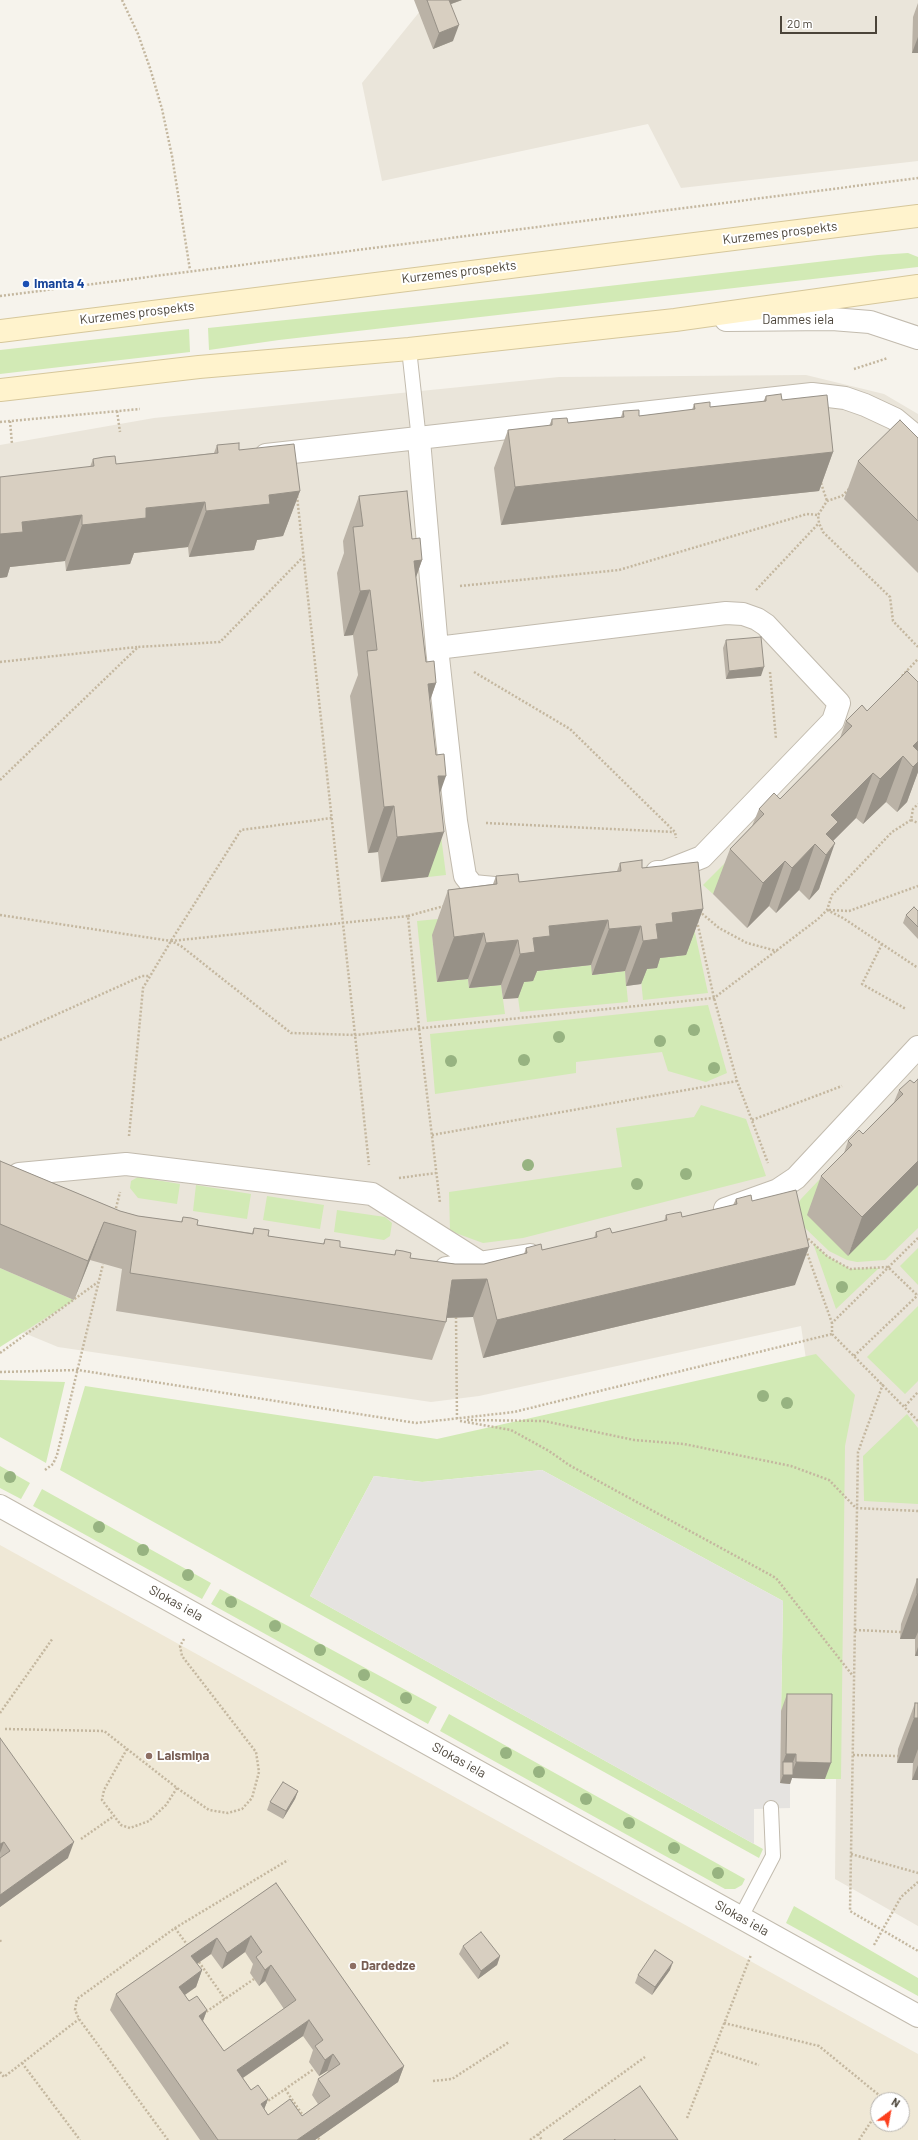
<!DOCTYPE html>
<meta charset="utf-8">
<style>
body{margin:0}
#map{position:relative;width:918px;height:2140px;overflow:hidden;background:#f6f3ec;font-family:Barlow,sans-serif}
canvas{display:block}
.north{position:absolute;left:870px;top:2092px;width:40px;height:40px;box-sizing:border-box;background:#fff;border:1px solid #b7b4b0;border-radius:50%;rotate:32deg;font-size:11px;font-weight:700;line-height:16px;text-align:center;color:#4b4439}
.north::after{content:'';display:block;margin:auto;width:14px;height:18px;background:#fc3f1d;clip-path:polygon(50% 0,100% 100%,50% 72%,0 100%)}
.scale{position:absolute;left:780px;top:16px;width:97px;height:18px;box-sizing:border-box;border:2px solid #4b4439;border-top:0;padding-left:5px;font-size:12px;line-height:14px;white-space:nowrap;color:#4b4439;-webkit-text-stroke:3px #fff;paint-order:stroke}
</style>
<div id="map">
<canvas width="918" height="2140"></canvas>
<div class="north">N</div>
<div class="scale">20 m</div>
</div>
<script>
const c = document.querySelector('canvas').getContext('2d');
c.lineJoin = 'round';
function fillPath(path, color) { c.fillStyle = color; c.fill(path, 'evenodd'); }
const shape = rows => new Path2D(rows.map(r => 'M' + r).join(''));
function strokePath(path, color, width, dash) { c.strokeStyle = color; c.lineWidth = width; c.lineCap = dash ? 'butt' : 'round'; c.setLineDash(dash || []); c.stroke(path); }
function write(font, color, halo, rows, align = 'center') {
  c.font = font + ' Barlow,sans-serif'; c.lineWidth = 4; c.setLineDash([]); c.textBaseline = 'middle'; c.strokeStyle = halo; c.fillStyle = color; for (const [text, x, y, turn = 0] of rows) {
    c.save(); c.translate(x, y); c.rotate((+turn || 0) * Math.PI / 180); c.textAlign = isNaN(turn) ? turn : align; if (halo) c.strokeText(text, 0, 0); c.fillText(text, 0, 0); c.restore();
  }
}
fillPath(shape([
 [429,0,918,0,918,161,681,188,648,124,382,181,362,83],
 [806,375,884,394,918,414,918,1926,835,1879,840,1391,807,1366,801,1326,479,1396,431,1402,58,1347,0,1323,0,445,154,418,559,377]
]), '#eae5da');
fillPath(shape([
 [0,1545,918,2054,918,2140,0,2140],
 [878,2100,902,2100,902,2124,878,2124]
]), '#efe8d6');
fillPath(shape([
 [908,253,918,257,918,267,279,340,209,350,208,328,539,294,878,255],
 [189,329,190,352,0,374,0,350],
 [439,820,446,875,428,877],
 [738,850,713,894,703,885],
 [686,891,708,993,643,1000,640,969],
 [479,915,432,935,437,982,468,979,469,988,501,985,505,1014,427,1022,417,921],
 [591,965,593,975,625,971,628,1002,520,1012,516,983,532,972],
 [708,1005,727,1073,706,1082,668,1071,662,1052,576,1062,576,1073,435,1094,430,1034],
 [701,1105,746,1119,766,1176,523,1238,483,1243,450,1231,449,1192,622,1167,616,1128,694,1117],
 [138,1177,180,1184,177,1204,138,1198,130,1188,131,1181],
 [827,1179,848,1255,918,1185,918,1228,885,1260,857,1262,847,1260,829,1251,803,1226,797,1205,801,1199,819,1180],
 [196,1185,251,1194,247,1219,193,1211],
 [267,1196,324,1205,320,1229,263,1220],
 [337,1210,385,1217,392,1223,390,1236,384,1240,334,1232],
 [813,1243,827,1256,850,1269,879,1268,836,1309],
 [918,1248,918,1285,900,1266],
 [0,1268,74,1300,0,1347],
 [918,1306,918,1381,905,1394,867,1357],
 [816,1354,855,1395,845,1446,841,1779,825,1779,826,1710,781,1711,783,1601,542,1470,422,1482,374,1476,310,1596,754,1844,763,1849,759,1858,60,1470,85,1386,437,1439],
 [0,1380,65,1382,46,1463,0,1437],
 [907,1414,918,1428,918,1504,864,1501,863,1456],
 [0,1466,30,1483,21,1499,0,1488],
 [42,1489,211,1583,202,1599,33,1506],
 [220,1589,437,1707,428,1724,211,1604],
 [449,1714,745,1879,742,1885,735,1889,725,1889,602,1821,440,1731],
 [794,1906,918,1978,918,1996,786,1923]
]), '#d2eab5');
fillPath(shape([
 [542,1470,783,1601,780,1770,790,1770,790,1808,754,1809,754,1844,310,1596,374,1476,422,1482]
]), '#e5e3e0');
const service = shape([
 [409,349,419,440],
 [741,1917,773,1856,771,1808]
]);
const minor = shape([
 [419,440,437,648,456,821,465,876,473,886,505,889],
 [266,455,812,394,845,398,865,405,895,419,918,438],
 [437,648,726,613,743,614,757,619,766,625,839,703,833,721,702,857,664,872,657,872],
 [19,1174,126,1164,372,1194,481,1263],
 [725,1209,778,1190,796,1178,918,1047],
 [446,1268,530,1255],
 [0,1506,918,2016]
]);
const tertiary = shape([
 [726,320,832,319,870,322,918,338]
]);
const secondary = shape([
 [0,331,918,216],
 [0,390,199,367,409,349,675,320,918,286]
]);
strokePath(service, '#c2bbae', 16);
strokePath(minor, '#c2bbae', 24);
strokePath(tertiary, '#c2bbae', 24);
strokePath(secondary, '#d6c79b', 24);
strokePath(shape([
 [122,0,138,34,150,68,162,109,172,156,190,270],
 [0,296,918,178],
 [854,369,888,358],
 [117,411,120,432],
 [10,421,12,444],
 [0,422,140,409],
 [821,483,827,501],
 [849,489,842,496,827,501,818,515,819,523,823,532,890,597,893,621,918,647],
 [297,496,369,1165],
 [460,586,619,570,807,514,818,515],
 [756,590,819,523],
 [0,662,137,647],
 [474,672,570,729,675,832,676,838],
 [770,672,776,739],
 [902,676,918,659],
 [0,780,138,647,220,642,303,557],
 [911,820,918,823],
 [486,823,674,832],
 [827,910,843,918,918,968],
 [829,910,849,911,918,886],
 [699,911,719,928,747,943,777,951],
 [0,915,171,941,181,946,291,1033,355,1035,714,998,818,919,827,910,832,895,892,832,911,820,913,809,918,804],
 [408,916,444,906],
 [697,921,714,998,737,1081,768,1163],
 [171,941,408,916,419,1028,440,1203],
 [882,944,862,984,906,1009],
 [0,1040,142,976,150,976],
 [752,1120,842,1086],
 [432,1135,737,1081],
 [129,1136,143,988,171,941,241,830,332,818],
 [399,1178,436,1173],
 [115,1212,120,1192],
 [805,1236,827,1256,850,1269,888,1267,918,1296],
 [918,1238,832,1323,832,1334,918,1421],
 [806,1250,832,1323],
 [456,1317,457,1420],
 [0,1353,98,1282],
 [854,1356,918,1295],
 [0,1372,78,1370,416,1423,514,1412,832,1334],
 [883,1384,858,1452,850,1911,918,1951],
 [905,1406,918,1392],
 [467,1420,544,1421,634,1440,684,1444,791,1466,829,1480,856,1508,918,1511],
 [460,1421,511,1430,549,1451,569,1465,776,1578,853,1676],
 [45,1470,53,1464,57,1455,103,1264],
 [855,1630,901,1632],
 [0,1713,53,1638],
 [5,1729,104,1731,177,1788,209,1810,228,1813,242,1809,252,1798,259,1772,256,1752,182,1656,180,1646,184,1639],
 [127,1749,104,1790,102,1800,121,1825,130,1828,149,1821,166,1805,177,1788],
 [853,1755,898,1756],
 [81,1839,114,1816],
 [851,1854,918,1873],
 [175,1928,188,1946],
 [0,1940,1,1942],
 [874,1945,901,1897,918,1882],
 [199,1962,225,1999],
 [203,2014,254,1979],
 [724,2023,819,2046,885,2100],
 [713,2050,759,2065],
 [22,2063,80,2140],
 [0,2072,4,2077,79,2019],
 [433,2081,452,2079,509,2042],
 [285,2089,304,2117],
 [265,2103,314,2069],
 [687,2118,751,1955],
 [538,2134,542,2140],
 [318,2138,320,2140],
 [168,2140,79,2019,75,2010,77,1999,175,1928,288,1860],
 [530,2140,645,2057],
 [859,2140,878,2111]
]), '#c4b79f', 2.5, [2, 2]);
strokePath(service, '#fff', 14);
strokePath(minor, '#fff', 22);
strokePath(tertiary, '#fff', 22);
strokePath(secondary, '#fff3cd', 22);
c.fillStyle = '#97b381';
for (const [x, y] of [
 [694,1030],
 [559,1037],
 [660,1041],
 [524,1060],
 [451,1061],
 [714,1068],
 [528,1165],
 [686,1174],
 [637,1184],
 [842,1287],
 [763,1396],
 [787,1403],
 [10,1477],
 [99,1527],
 [143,1550],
 [188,1575],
 [231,1602],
 [275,1626],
 [320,1650],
 [364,1675],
 [406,1698],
 [506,1753],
 [539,1772],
 [586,1799],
 [629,1823],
 [674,1848],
 [718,1873]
]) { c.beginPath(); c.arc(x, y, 6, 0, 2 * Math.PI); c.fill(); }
fillPath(shape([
 [414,0,462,0,451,4,453,41,433,49],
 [918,3,918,53,912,53,913,17],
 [766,396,782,400,833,452,819,491,501,525,494,468,508,430,549,426,552,419,568,423,621,417,623,411,639,416,692,410,694,404,710,407,763,402],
 [918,438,918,573,844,499,858,461],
 [217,445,239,450,300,491,283,536,257,540,254,550,189,557,188,547,134,553,130,564,66,571,65,561,10,567,7,577,0,578,90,467,93,459,116,464,214,453],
 [359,496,412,539,422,560,416,577,426,662,436,683,430,701,440,793,428,877,381,882,378,852,368,853,350,696,358,675,353,635,344,636,337,573,344,553,343,541],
 [726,640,761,676,726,679,723,648],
 [862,705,918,772,907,802,897,812,886,802,863,824,856,818,833,841,819,889,809,900,799,890,776,913,769,906,747,928,713,894,730,849,752,826,759,809,780,799,840,738,846,721],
 [620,863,642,868,703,909,686,955,660,958,657,968,647,969,641,984,626,986,625,971,592,975,591,965,537,971,533,981,524,982,518,998,503,999,501,985,469,988,468,979,437,982,432,935,448,890,493,884,496,876,519,882,617,871],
 [918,911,918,939,903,923,906,915],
 [914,1083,848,1256,807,1215,821,1176,844,1153,848,1141,863,1134,894,1102,899,1090],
 [0,1161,120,1211,138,1216,181,1222,183,1217,197,1225,252,1233,254,1228,268,1236,323,1244,325,1239,340,1247,394,1255,396,1250,410,1258,455,1264,484,1264,524,1254,526,1248,542,1250,594,1238,596,1232,612,1233,664,1221,666,1215,682,1217,733,1205,736,1199,752,1201,795,1285,483,1358,473,1317,447,1318,446,1322,432,1360,116,1311,122,1269,90,1260,74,1300,0,1268],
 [917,1579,918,1579,918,1656,915,1656,915,1639,900,1639,901,1624],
 [787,1694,825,1779,792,1778,790,1784,780,1783,781,1711],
 [915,1703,918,1703,918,1780,912,1780,913,1763,897,1763,898,1749],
 [0,1738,68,1858,0,1907],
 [298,1791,295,1799,283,1819,267,1810,270,1802],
 [276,1883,404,2066,398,2082,315,2140,200,2140,110,2010,116,1994],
 [245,1952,253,1964,250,1973,259,1986,265,1981,284,2009,224,2051,203,2021,207,2010,189,2001,185,1995,196,1987,202,1970,197,1964,211,1954,222,1969],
 [303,2036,313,2050,309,2062,319,2076,327,2071,328,2072,318,2079,312,2095,318,2104,302,2116,268,2115,264,2109,268,2099,251,2090,243,2078],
 [463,1946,500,1956,497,1965,478,1979,459,1954],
 [670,1970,652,1995,635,1983,638,1975]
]), '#bab2a6');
fillPath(shape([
 [443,0,462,0,440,8],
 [459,25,453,41,433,49,439,33],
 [918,37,918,53,912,53],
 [833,452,819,491,501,525,515,487],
 [300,491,283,536,257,540,254,550,189,557,206,511,269,495],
 [205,502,188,547,134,553,130,564,66,571,82,525,146,508],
 [82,515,65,561,10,567,7,577,0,578,0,534,22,522],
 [422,560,406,606,414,561],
 [370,590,353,635,344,636,360,591],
 [764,667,761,676,726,679,729,671],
 [436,683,420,729,428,684],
 [918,728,918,756,906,760],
 [903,756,886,802,863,824,880,779],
 [918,762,918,772,907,802,897,812,913,767],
 [873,773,856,818,829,845,819,848,831,815],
 [438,776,446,776,430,821],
 [394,806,378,852,368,853,384,807],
 [444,832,428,877,381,882,397,837],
 [835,843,819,889,809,900,826,855],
 [815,844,799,890,776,913,792,868],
 [785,861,769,906,747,928,763,883],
 [703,909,686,955,660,958,657,968,647,969,641,984,626,986,643,941,656,924,672,913],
 [608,920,591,965,537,971,533,981,524,982,518,998,503,999,520,954,533,938,549,926],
 [641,926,625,971,592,975,609,929],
 [484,933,468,979,437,982,454,937],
 [518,940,501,985,469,988,486,943],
 [918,1161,918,1185,848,1256,862,1217],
 [104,1222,90,1260,74,1300,88,1261],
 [809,1247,795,1285,483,1358,497,1320],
 [487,1279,473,1317,438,1318,452,1280],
 [917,1594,918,1594,918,1632,915,1639,900,1639],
 [918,1647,918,1656,915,1656],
 [914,1718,918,1718,918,1749,913,1763,897,1763],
 [786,1754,796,1754,790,1770,783,1762],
 [796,1762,831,1763,825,1779,792,1778,790,1784,780,1783,783,1775,791,1775],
 [918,1765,918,1780,912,1780],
 [298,1791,295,1799,283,1819,286,1811],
 [4,1842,0,1853,0,1844],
 [74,1842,68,1858,0,1907,0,1895],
 [251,1936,245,1952,222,1969,227,1953],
 [217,1938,211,1954,185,1972,191,1956],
 [500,1956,497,1965,478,1979,481,1971],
 [673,1962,670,1970,652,1995,655,1987],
 [271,1965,265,1981,259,1986,265,1970],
 [202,1970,196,1987,173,2003,179,1987],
 [207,2010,201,2026,199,2016],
 [309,2020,303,2036,231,2086,237,2070],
 [333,2054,327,2071,319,2076,325,2060],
 [404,2066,398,2082,315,2140,297,2140],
 [268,2099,262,2115,261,2104]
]), '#979187');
const building = shape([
 [427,0,449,0,459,25,439,33,427,0],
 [781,394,782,400,827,395,833,452,515,487,508,430,552,425,552,419,567,418,568,423,624,417,623,411,639,410,639,416,695,409,694,404,710,402,710,407,766,401,766,396,781,394],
 [900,420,918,438,918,521,858,461,900,420],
 [239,443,239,450,294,444,300,491,269,495,270,504,206,511,205,502,146,508,146,518,82,525,82,515,22,522,23,532,0,534,0,477,94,466,93,459,104,457,115,456,116,464,218,453,217,445,239,443],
 [407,491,412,539,420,538,422,560,414,561,426,662,434,661,436,683,428,684,436,755,444,754,446,776,438,776,444,832,397,837,394,806,384,807,367,651,377,650,370,590,360,591,353,527,363,526,359,496,407,491],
 [761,637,764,667,729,671,726,640,761,637],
 [907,671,918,682,918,741,913,746,918,751,918,762,913,767,903,756,880,779,873,773,831,815,838,822,826,834,835,843,826,855,815,844,792,868,785,861,763,883,730,849,764,814,759,809,774,793,780,799,852,726,846,721,862,705,867,711,907,671],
 [642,860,642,868,698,862,703,909,672,913,673,922,656,924,658,939,643,941,641,926,609,929,608,920,549,926,550,936,533,938,535,952,520,954,518,940,486,943,484,933,454,937,448,890,497,884,496,876,518,874,519,882,621,871,620,863,642,860],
 [914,907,918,911,918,927,906,915,914,907],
 [918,1079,918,1161,862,1217,821,1176,852,1145,848,1141,859,1130,863,1134,903,1094,899,1090,910,1080,914,1083,918,1079],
 [0,1161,120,1211,138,1216,182,1222,183,1217,191,1218,198,1220,197,1225,253,1234,254,1228,269,1230,268,1236,324,1244,325,1239,333,1240,340,1241,340,1247,395,1255,396,1250,403,1251,411,1253,410,1258,455,1264,484,1264,527,1253,526,1248,541,1244,542,1250,597,1237,596,1232,610,1228,612,1233,667,1220,666,1215,681,1212,682,1217,737,1204,736,1199,751,1195,752,1201,796,1190,809,1247,497,1320,487,1279,452,1280,446,1322,130,1273,136,1231,104,1222,88,1261,0,1224,0,1161],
 [917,1579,918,1579,918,1594,917,1594,917,1579],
 [787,1694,832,1694,831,1763,796,1762,796,1754,786,1754,787,1694],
 [915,1703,918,1703,918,1718,914,1718,915,1703],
 [0,1738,74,1842,0,1895,0,1858,10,1851,4,1842,0,1844,0,1738],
 [783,1762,793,1762,793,1775,783,1775,783,1762],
 [283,1782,298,1791,286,1811,270,1802,283,1782],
 [276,1883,404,2066,297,2140,218,2140,116,1994,276,1883],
 [251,1936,262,1952,256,1957,265,1970,271,1965,296,2000,224,2051,199,2016,207,2010,197,1996,189,2001,179,1987,202,1970,191,1956,217,1938,227,1953,251,1936],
 [309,2020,323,2040,315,2046,325,2060,333,2054,340,2064,318,2079,330,2096,302,2116,290,2099,268,2115,261,2104,268,2099,258,2085,251,2090,237,2070,309,2020],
 [481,1932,500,1956,481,1971,463,1946,481,1932],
 [655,1950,673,1962,655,1987,638,1975,655,1950],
 [640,2086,678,2140,615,2140,615,2139,614,2140,563,2140,640,2086]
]);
fillPath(building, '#d8cfc1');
strokePath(building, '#979187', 1);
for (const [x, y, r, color] of [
 [26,284,4,"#1a4fb4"],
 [149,1756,4,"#8d6e63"],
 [353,1966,4,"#8d6e63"]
]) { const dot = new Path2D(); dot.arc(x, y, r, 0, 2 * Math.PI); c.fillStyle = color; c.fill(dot); strokePath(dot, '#fff', 1.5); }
write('13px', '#4b4439', '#fff', [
 ["Kurzemes prospekts",780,233,-7],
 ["Kurzemes prospekts",459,272,-7],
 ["Kurzemes prospekts",137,313,-7],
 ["Dammes iela",798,320],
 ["Slokas iela",176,1603,29],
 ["Slokas iela",459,1760,29],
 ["Slokas iela",742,1918,29]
]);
write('bold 13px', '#164399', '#fff', [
 ["Imanta 4",34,284]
], 'left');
write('bold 13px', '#785e54', '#fff', [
 ["Laismiņa",157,1756],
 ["Dardedze",361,1966]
], 'left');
</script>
